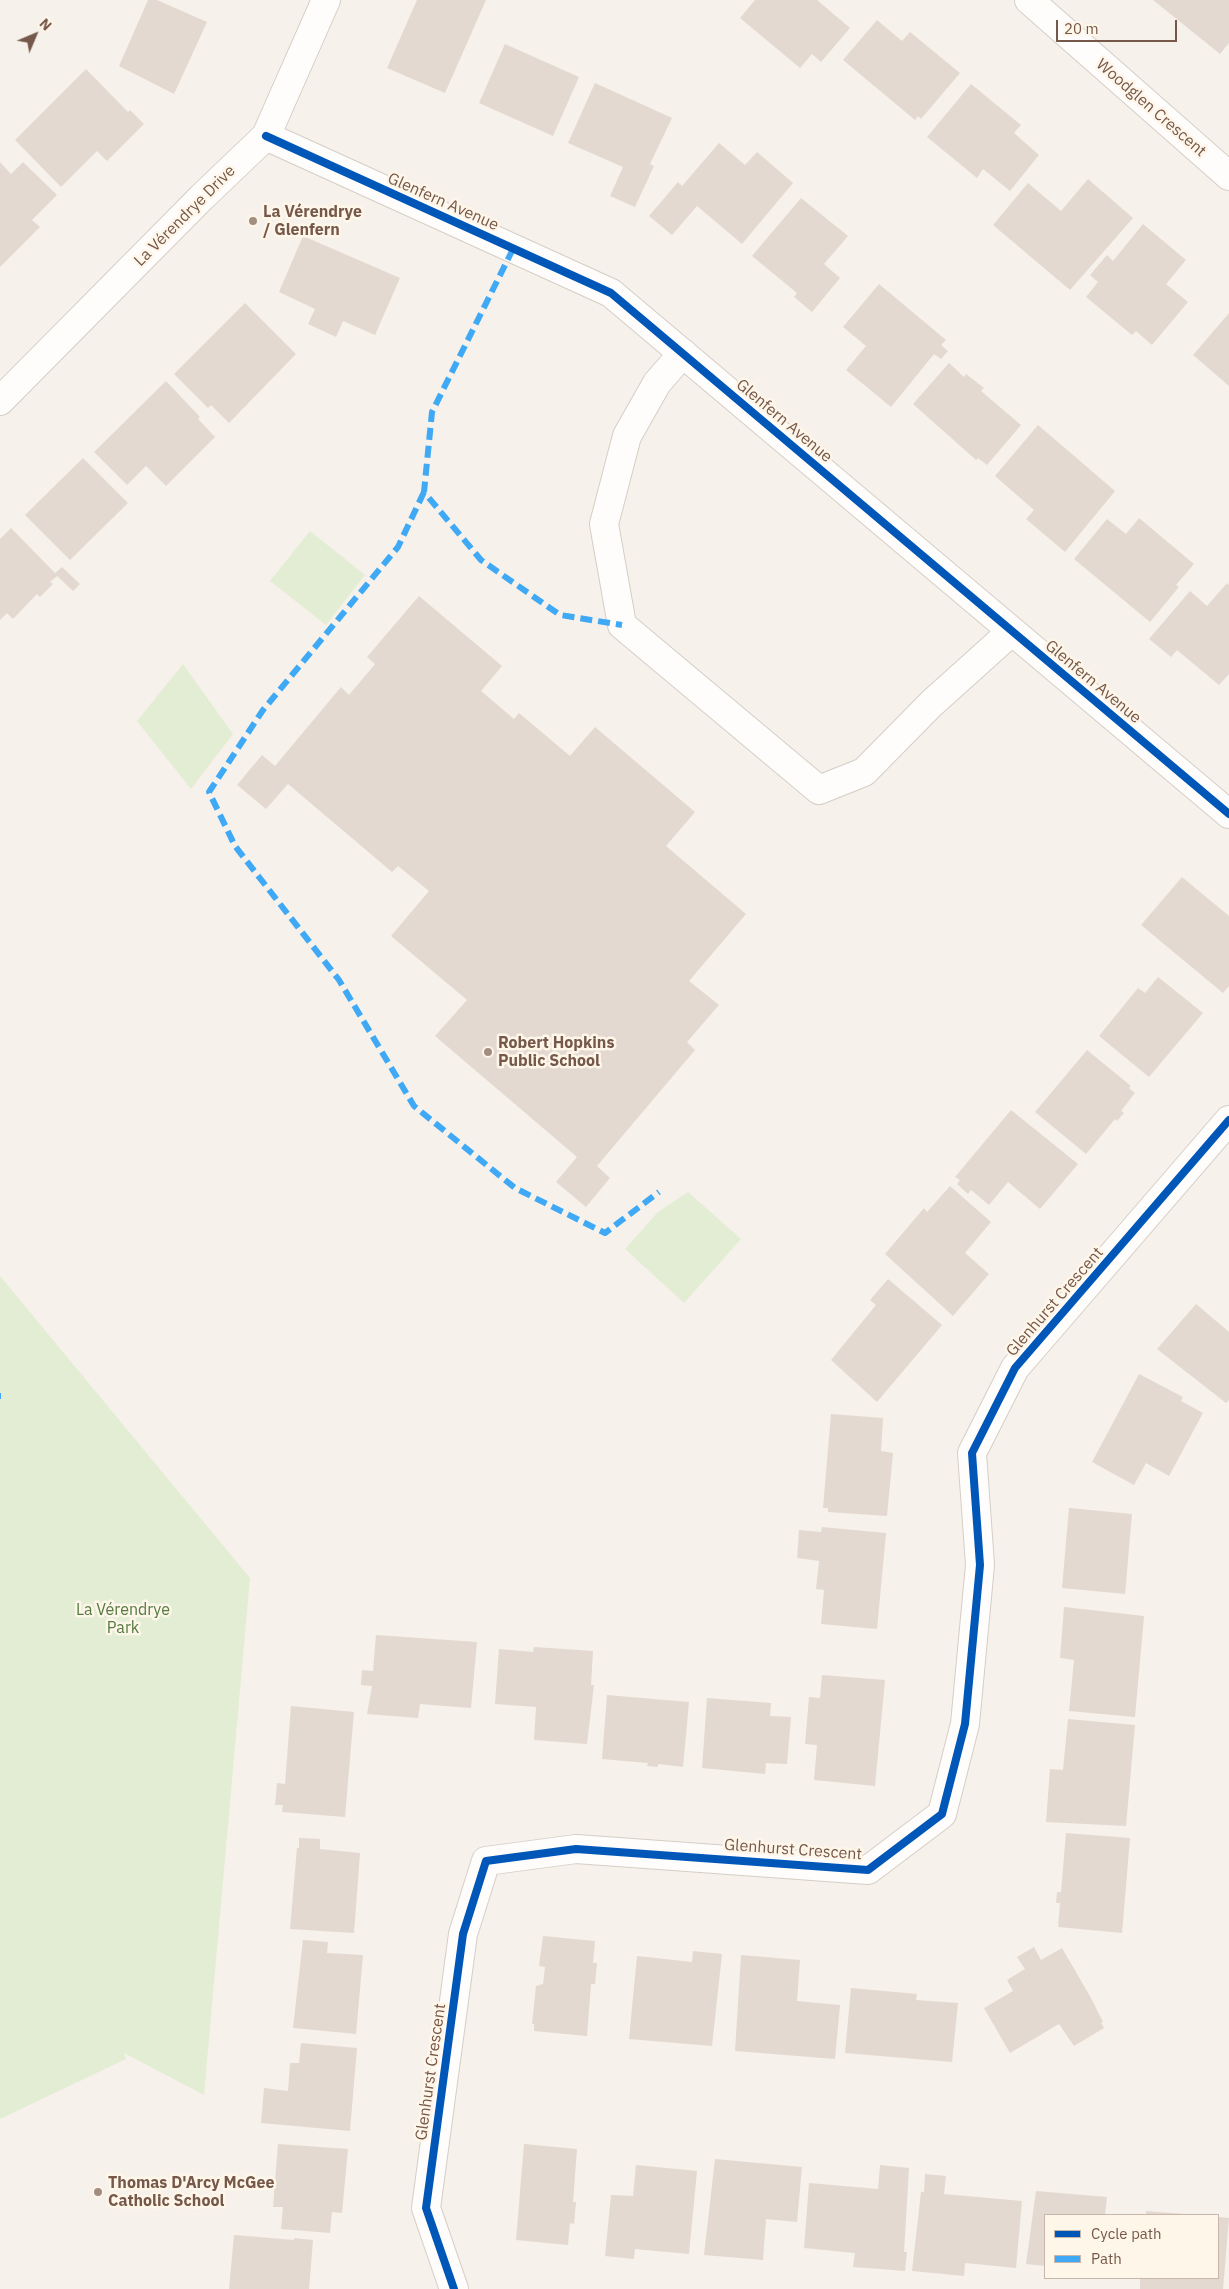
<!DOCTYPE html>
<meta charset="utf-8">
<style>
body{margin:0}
#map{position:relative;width:1229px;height:2289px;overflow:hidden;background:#f6f1ea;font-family:"IBM Plex Sans",sans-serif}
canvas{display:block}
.legend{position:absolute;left:1044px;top:2214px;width:175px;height:65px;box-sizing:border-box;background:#fff6ea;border:1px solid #c8b7aa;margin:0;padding:6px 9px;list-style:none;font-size:15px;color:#755849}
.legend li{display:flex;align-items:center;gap:10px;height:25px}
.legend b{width:25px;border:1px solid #c8b7aa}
.north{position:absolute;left:10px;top:10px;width:50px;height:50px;-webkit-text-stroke:4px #fff6ea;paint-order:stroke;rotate:45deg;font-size:14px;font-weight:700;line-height:20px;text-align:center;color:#755849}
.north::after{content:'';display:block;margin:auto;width:18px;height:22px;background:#755849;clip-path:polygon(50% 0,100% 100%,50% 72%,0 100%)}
.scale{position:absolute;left:1056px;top:20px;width:121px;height:22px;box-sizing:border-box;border:2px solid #755849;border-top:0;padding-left:6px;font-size:15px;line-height:18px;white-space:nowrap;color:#755849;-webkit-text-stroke:4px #fff6ea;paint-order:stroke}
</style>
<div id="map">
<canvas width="1229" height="2289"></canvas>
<ul class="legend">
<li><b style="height:6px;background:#0057b8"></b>Cycle path</li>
<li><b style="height:6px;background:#3fa9f5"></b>Path</li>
</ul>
<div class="north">N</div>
<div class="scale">20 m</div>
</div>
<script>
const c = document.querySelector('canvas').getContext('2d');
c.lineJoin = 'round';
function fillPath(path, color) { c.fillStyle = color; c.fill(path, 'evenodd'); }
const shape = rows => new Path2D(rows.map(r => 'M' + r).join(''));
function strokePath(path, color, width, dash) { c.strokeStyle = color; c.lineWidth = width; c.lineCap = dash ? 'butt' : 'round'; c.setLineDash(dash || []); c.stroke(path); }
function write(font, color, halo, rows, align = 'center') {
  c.font = font + ' "IBM Plex Sans",sans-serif'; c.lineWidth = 5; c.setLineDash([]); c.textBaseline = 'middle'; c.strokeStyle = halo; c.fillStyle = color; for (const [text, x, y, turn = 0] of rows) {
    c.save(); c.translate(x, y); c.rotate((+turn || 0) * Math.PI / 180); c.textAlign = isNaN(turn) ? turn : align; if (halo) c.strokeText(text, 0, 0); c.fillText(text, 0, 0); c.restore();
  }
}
fillPath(shape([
 [310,531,365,575,326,625,270,581],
 [183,664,233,734,191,789,137,721],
 [688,1192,741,1239,684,1303,625,1249,658,1212],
 [0,1276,250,1578,204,2095,124,2053,126,2059,0,2119]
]), '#e3edd4');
fillPath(shape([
 [148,0,157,0,207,22,174,94,119,66],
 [417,0,486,0,445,93,387,68],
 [755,0,817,0,850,28,821,62,812,54,800,68,740,18],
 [1153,0,1229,0,1229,43,1220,54],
 [877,20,902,41,910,32,960,73,921,119,918,116,915,120,843,60],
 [505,44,579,77,553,136,479,103],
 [86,69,128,112,130,110,144,124,107,161,97,151,61,187,15,140],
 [595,83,672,118,650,164,654,166,635,207,610,196,623,167,568,143],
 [971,84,1021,125,1014,133,1039,155,1010,191,983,169,977,178,927,137],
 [719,143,745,165,757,152,793,183,742,244,697,206,672,235,649,216,678,182,682,186],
 [0,162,11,174,23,162,57,195,32,220,40,227,0,267],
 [1088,179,1133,218,1070,290,993,225,1028,183,1061,211],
 [801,198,848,236,824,264,840,278,812,312,794,297,797,293,752,256],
 [1143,224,1186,260,1166,284,1188,302,1152,345,1136,331,1132,335,1086,297,1098,282,1090,275,1107,255,1113,261],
 [303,236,400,278,375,335,343,321,336,337,308,324,315,309,279,292],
 [879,284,946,340,941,345,948,351,941,359,934,354,891,407,846,370,866,346,843,327],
 [245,303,296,354,229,423,211,405,208,408,174,374],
 [1229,313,1229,386,1193,355],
 [949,363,964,377,966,374,984,388,981,391,1021,425,987,465,978,458,976,460,913,404],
 [166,381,200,417,198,419,215,437,166,486,146,466,127,485,94,452],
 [1038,425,1115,491,1065,552,1026,519,1034,510,995,476],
 [83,458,128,503,70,560,25,515],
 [1139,518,1194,564,1176,585,1179,587,1150,622,1074,559,1107,519,1126,534],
 [11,528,55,573,62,567,80,584,73,591,57,576,50,582,53,584,40,597,37,594,13,619,7,613,0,620,0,539],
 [1227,583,1229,585,1229,674,1219,685,1177,650,1171,657,1149,639,1190,591,1207,606],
 [419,596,502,666,481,691,514,719,519,713,570,756,595,727,695,812,666,846,746,914,689,981,719,1005,687,1042,695,1050,597,1166,610,1178,586,1207,556,1182,577,1157,435,1036,467,1000,391,936,429,891,398,866,392,872,288,784,266,809,237,785,262,755,275,766,341,687,349,695,375,664,367,657],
 [1182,877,1229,916,1229,986,1223,993,1141,925],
 [1158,977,1203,1013,1149,1077,1099,1036,1138,988,1145,993],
 [1087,1050,1131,1086,1129,1088,1135,1093,1121,1111,1124,1113,1117,1121,1115,1119,1086,1154,1035,1112],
 [1011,1110,1078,1164,1040,1209,1008,1182,989,1205,971,1190,968,1194,957,1184,960,1180,955,1177],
 [950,1186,991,1222,965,1253,989,1274,953,1316,885,1254,924,1208,927,1212],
 [888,1279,942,1325,877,1402,831,1360,876,1305,870,1300],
 [1196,1304,1229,1332,1229,1400,1226,1403,1157,1349],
 [1139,1374,1183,1397,1181,1401,1203,1413,1169,1476,1146,1463,1134,1485,1092,1462],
 [831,1414,883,1418,881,1451,893,1453,887,1516,828,1512,828,1508,823,1508],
 [1069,1508,1132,1514,1125,1594,1062,1588],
 [822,1527,886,1533,877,1629,821,1624,824,1590,816,1589,819,1561,797,1558,799,1530,821,1532],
 [1064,1607,1144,1616,1135,1717,1069,1711,1074,1660,1060,1658],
 [376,1635,477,1642,471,1708,420,1704,418,1718,367,1714,372,1686,361,1685,362,1670,373,1671],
 [534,1647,593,1651,591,1685,594,1685,587,1744,534,1740,536,1707,495,1704,499,1649,533,1652],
 [822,1675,885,1680,875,1786,814,1780,817,1745,805,1744,809,1697,820,1698],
 [607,1695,689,1702,683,1767,658,1764,658,1767,647,1766,648,1763,602,1759],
 [707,1698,771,1703,770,1716,791,1717,787,1764,766,1763,765,1774,702,1768],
 [291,1706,354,1712,345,1817,282,1812,283,1805,275,1805,277,1783,285,1784],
 [1068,1719,1135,1725,1126,1826,1046,1822,1050,1769,1063,1770],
 [1066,1833,1130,1838,1122,1933,1058,1927,1060,1903,1056,1903,1057,1892,1061,1892],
 [299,1838,320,1839,320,1849,360,1853,354,1933,290,1929,297,1848,299,1848],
 [543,1936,595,1941,593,1963,597,1963,595,1984,591,1984,587,2036,534,2031,534,2024,532,2024,536,1986,543,1984,545,1967,539,1966],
 [303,1940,328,1942,327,1953,363,1955,356,2034,293,2028],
 [1034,1947,1041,1960,1062,1948,1091,1998,1103,2022,1101,2023,1104,2028,1074,2046,1059,2024,1010,2053,984,2008,1013,1991,1007,1980,1025,1969,1017,1957],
 [693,1951,722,1954,712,2046,629,2039,637,1956,692,1962],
 [741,1955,800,1960,797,2001,840,2005,835,2059,735,2051],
 [851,1988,917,1994,916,2000,958,2003,952,2062,845,2053],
 [301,2043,357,2048,350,2131,261,2123,264,2088,288,2091,290,2063,299,2063],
 [278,2144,348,2149,342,2213,332,2212,330,2233,281,2229,283,2207,273,2207],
 [524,2144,577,2149,573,2202,576,2202,574,2224,570,2223,568,2245,516,2240],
 [715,2159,802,2167,797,2222,766,2219,763,2260,704,2255],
 [636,2165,697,2171,689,2254,635,2249,634,2259,605,2256,611,2195,633,2196],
 [880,2165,909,2168,904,2252,907,2252,905,2271,853,2267,855,2253,804,2248,809,2183,878,2189],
 [925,2174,946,2176,944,2194,1022,2201,1016,2268,965,2263,964,2276,912,2271,921,2192,924,2192],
 [1036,2191,1107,2197,1105,2215,1045,2215,1045,2266,1026,2264],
 [1146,2211,1185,2214,1185,2215,1146,2215],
 [1218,2217,1229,2218,1223,2289,1140,2289,1140,2278,1218,2278],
 [234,2235,294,2240,294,2238,313,2240,309,2289,229,2289]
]), '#e3d9d1');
const minor = shape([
 [1029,0,1229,176],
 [266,136,611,293,1229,814],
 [683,353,657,383,627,436,604,524,622,625,819,790,864,772,931,704,1011,632],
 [0,401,202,197,266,136,326,0],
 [454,2289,426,2208,463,1934,486,1861,576,1849,868,1870,942,1814,965,1724,980,1565,972,1453,1015,1368,1229,1120]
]);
strokePath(minor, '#d5cec6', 30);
strokePath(minor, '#fefdfc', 28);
strokePath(shape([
 [513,249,432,412,424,492,481,560,560,615,622,625],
 [424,492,398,547,263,710,209,792,235,846,339,980,414,1106,515,1188,605,1233,659,1192],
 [0,1396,1,1396]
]), '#3fa9f5', 6, [12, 6]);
strokePath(shape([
 [266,136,611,293,1229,814],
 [454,2289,426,2208,463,1934,486,1861,576,1849,868,1870,942,1814,965,1724,980,1565,972,1453,1015,1368,1229,1120]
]), '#0057b8', 8);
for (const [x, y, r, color] of [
 [253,221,5,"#a28e81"],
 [488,1052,5,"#a28e81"],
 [98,2192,5,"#a28e81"]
]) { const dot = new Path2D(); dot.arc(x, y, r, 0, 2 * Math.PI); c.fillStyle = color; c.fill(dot); strokePath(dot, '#fff6ea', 2); }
write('16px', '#755849', '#fff6ea', [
 ["Woodglen Crescent",1151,108,41],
 ["Glenfern Avenue",443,202,24],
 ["La Vérendrye Drive",185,216,-45],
 ["Glenfern Avenue",784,421,40],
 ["Glenfern Avenue",1093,682,40],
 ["Glenhurst Crescent",1055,1302,-49],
 ["Glenhurst Crescent",793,1850,4],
 ["Glenhurst Crescent",431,2072,-82]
]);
write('bold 16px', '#755849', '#fff6ea', [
 ["La Vérendrye",263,212],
 ["/ Glenfern",263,230],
 ["Robert Hopkins",498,1043],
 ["Public School",498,1061],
 ["Thomas D'Arcy McGee",108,2183],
 ["Catholic School",108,2201]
], 'left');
write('16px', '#547b41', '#fff6ea', [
 ["La Vérendrye",123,1610],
 ["Park",123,1628]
]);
</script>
